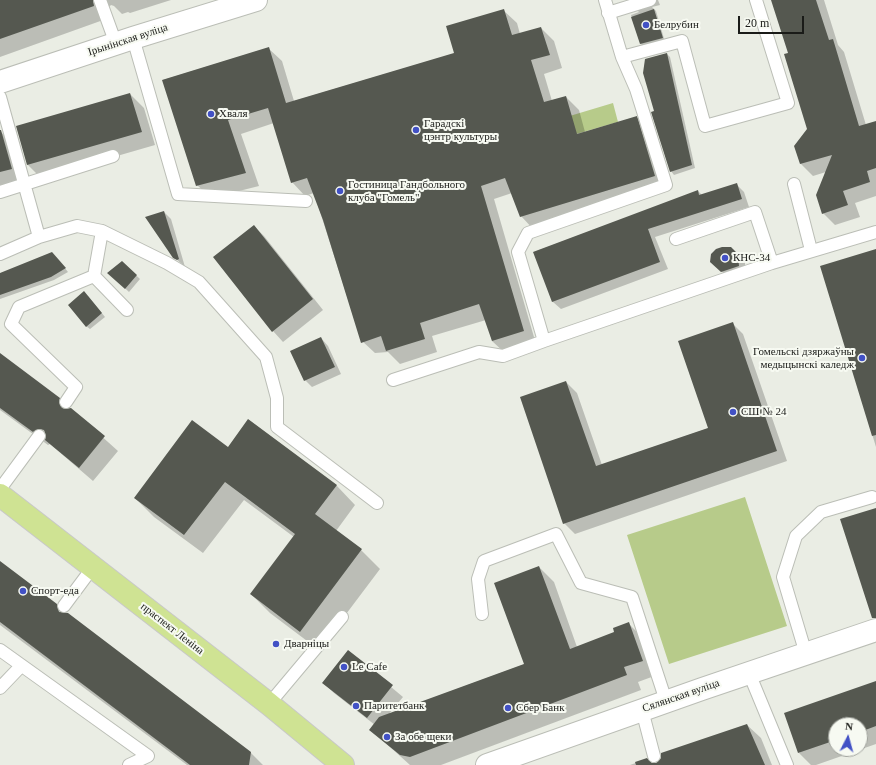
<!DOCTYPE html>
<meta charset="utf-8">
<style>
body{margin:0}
#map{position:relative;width:876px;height:765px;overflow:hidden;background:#eaede4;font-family:Georgia,serif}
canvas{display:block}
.north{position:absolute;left:828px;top:717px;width:40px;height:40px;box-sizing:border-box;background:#f7faf2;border:1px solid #9fa19b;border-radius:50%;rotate:6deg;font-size:11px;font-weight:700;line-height:16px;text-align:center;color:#1a1b18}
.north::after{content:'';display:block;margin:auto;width:14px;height:18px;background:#4251c5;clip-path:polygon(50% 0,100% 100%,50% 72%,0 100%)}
.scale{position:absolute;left:738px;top:16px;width:66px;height:18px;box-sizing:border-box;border:2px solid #1a1b18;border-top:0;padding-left:5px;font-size:12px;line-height:14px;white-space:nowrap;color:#1a1b18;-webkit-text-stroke:3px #f7faf2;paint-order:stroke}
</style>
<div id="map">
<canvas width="876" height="765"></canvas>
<div class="north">N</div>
<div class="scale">20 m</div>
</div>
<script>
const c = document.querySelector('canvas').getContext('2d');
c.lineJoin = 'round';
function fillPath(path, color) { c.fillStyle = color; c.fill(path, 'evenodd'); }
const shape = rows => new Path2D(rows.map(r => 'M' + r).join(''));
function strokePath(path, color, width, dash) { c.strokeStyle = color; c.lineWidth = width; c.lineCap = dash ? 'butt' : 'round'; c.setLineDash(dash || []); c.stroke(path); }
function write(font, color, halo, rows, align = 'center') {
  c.font = font + ' Georgia,serif'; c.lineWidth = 4; c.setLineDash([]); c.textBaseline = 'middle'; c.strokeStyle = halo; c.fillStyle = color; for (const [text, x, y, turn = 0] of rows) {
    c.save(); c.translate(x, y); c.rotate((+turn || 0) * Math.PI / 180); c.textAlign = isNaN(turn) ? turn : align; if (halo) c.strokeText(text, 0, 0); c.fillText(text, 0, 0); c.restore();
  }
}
fillPath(shape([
 [613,103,618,122,559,139,553,121],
 [745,497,787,626,669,664,627,535]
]), '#b7cb8a');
fillPath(shape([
 [0,0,171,0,130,13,128,12,122,14,114,6,111,5,105,11,106,19,0,57],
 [627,0,658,0,660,5,652,7,656,11,665,42,644,47,641,44,631,15,639,12],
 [772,0,824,0,838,45,844,52,866,125,876,122,876,196,855,203,860,217,835,225,823,213,826,172,813,176,801,164,795,146,808,130,789,54],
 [503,10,517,23,520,34,541,28,554,41,562,68,544,74,552,101,566,97,579,110,585,132,636,117,650,130,668,189,534,230,521,216,512,193,494,199,536,344,506,354,492,341,486,320,432,336,437,352,400,364,388,352,375,353,361,340,314,193,305,196,292,182,274,123,241,134,259,186,211,198,197,185,163,80,268,48,282,61,294,101,456,53],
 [667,54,670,57,695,168,674,175,671,171,655,111],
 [130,94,144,108,155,145,41,178,27,164],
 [1,132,15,146,26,183,0,196,0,133],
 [736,184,744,192,749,207,655,237,668,269,561,309,553,302,534,252,698,191,702,195],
 [164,212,171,219,185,267,174,257],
 [254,226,264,236,323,310,283,342,273,331],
 [876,250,876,447,821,267],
 [738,254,745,262,745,273,729,278,711,262],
 [56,257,68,272,54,280,0,299,0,274],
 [122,262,140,279,129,292,109,273],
 [88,296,105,317,90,329,86,326],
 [732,323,743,334,787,461,575,534,564,523,566,382,577,393,602,465,709,428],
 [321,338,328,346,341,374,312,387,305,380],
 [0,355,59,398,118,451,93,481,50,444,48,445,0,410],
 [249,420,337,486,355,505,336,531,361,550,380,569,319,650,270,613,251,594,294,537,244,500,203,553,154,517,135,498,228,448],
 [0,563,64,613,251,753,263,765,187,765,0,625],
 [539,567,554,582,577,647,616,633,628,623,643,638,657,675,638,682,641,690,441,765,410,765,371,730,375,725,334,693,324,683,348,651,403,697,389,714,525,664],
 [876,682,876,744,816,765,811,765,799,753],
 [836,725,860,725,860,749,836,749],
 [747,725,761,738,772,765,630,765,647,759,651,764,657,764]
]), '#0003');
fillPath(shape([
 [0,0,93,0,94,6,0,39],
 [771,0,816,0,829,40,833,39,859,126,876,121,876,168,867,171,870,182,843,191,848,205,822,214,816,195,832,155,800,164,794,146,807,129,784,54,788,53],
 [504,9,512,35,541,27,550,55,531,60,544,102,566,96,577,134,637,116,655,176,520,217,505,178,481,186,524,331,492,341,479,304,420,323,425,339,386,351,381,336,361,343,323,220,307,178,291,183,268,108,228,120,246,173,196,186,162,80,269,47,286,103,454,53,446,26],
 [654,9,663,38,640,44,631,17],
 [667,53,692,165,670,172,651,112,654,111,643,73,645,59],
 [130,93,142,132,27,165,16,126],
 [0,130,1,130,12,169,0,172],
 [737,183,742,199,648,229,660,262,552,302,533,252,698,190,699,195],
 [164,211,179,259,177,260,173,258,145,217],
 [254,225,313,299,272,332,213,257],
 [722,247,731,247,738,254,739,266,721,272,710,262,711,254,716,249],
 [876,249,876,435,872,436,820,266],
 [52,252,66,268,51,277,0,295,0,273],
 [122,261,137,275,125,289,107,273],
 [84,291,102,313,86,327,68,305],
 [733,322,777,451,563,524,520,397,566,381,596,466,708,428,678,341],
 [321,337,335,367,304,381,290,351],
 [0,353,60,398,59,402,62,408,66,409,71,408,105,436,79,468,45,440,46,436,44,430,39,429,33,432,0,408],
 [248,419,337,485,315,514,362,549,300,632,250,594,295,534,225,482,184,535,134,498,192,420,228,447],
 [876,508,876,618,872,618,840,519],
 [0,561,57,604,59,612,68,613,251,752,249,765,190,765,0,622],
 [539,566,570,649,614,632,613,628,629,622,643,661,624,667,627,675,410,757,400,755,369,730,379,717,524,664,494,583],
 [348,650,393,685,367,718,322,683],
 [876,681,876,726,860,732,860,725,836,725,836,740,798,753,784,713],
 [747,724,765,765,636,765,635,762,647,758,652,763,656,763,661,758,661,753]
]), '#555850');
const service = shape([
 [100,0,116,44],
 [605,0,622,57,682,41,705,126,788,103,756,0],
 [608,13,650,0],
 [133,38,178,194,306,201],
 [0,97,39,237,77,226,102,231,167,263,199,282,266,357,277,398,277,427,377,503],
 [794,184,811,250],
 [0,192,113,156],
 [676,239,755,212,772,263],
 [0,254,39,237],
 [94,276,127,310],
 [94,276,102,231],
 [544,341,772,263,876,232],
 [393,380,479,352,503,356,544,341,518,252,528,233,666,185,636,89,622,57],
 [66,402,76,387,11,324,19,307,94,276],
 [0,489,39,436],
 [64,606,93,567],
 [482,614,478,579,484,561,556,534,581,583,632,597,666,701],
 [0,650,148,756,129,765],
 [806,654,783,577,796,536,821,512,872,497],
 [749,673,787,765],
 [0,688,21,666],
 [269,704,342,617],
 [642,710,654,756]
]);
const tertiary = shape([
 [0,82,133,38,256,0],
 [487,765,702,689,876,630]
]);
const primary = shape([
 [0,495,269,704,343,765]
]);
strokePath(service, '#bbbeb6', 14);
strokePath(tertiary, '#bbbeb6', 24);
strokePath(primary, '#c8c8c8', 24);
strokePath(service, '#fff', 12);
strokePath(tertiary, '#fff', 22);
strokePath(primary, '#cfe393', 22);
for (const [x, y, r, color] of [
 [646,25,4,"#4251c5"],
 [211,114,4,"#4251c5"],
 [416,130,4,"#4251c5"],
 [340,191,4,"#4251c5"],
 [725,258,4,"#4251c5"],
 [862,358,4,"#4251c5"],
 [733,412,4,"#4251c5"],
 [23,591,4,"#4251c5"],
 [276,644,4,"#4251c5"],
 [344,667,4,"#4251c5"],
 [356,706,4,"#4251c5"],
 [508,708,4,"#4251c5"],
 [387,737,4,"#4251c5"]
]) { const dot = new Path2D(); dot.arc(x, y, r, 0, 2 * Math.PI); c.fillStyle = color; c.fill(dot); strokePath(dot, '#f7faf2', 1.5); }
write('11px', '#1a1b18', '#f7faf2', [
 ["Белрубин",654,25],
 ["Хваля",219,114],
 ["Гарадскі",424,124],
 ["цэнтр культуры",424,137],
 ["Гостиница Гандбольного",348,185],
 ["клуба \"Гомель\"",348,198],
 ["КНС-34",733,258],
 ["Гомельскі дзяржаўны",854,352,"right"],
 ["медыцынскі каледж",854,365,"right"],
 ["СШ № 24",741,412],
 ["Спорт-еда",31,591],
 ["Дварніцы",284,644],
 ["Le Cafe",352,667],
 ["Паритетбанк",364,706],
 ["Сбер Банк",516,708],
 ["За обе щеки",395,737]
], 'left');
write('11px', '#1a1b18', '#f7faf2', [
 ["Ірынінская вуліца",128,40,-18],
 ["праспект Леніна",172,629,38],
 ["Сялянская вуліца",681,696,-19]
]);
</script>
